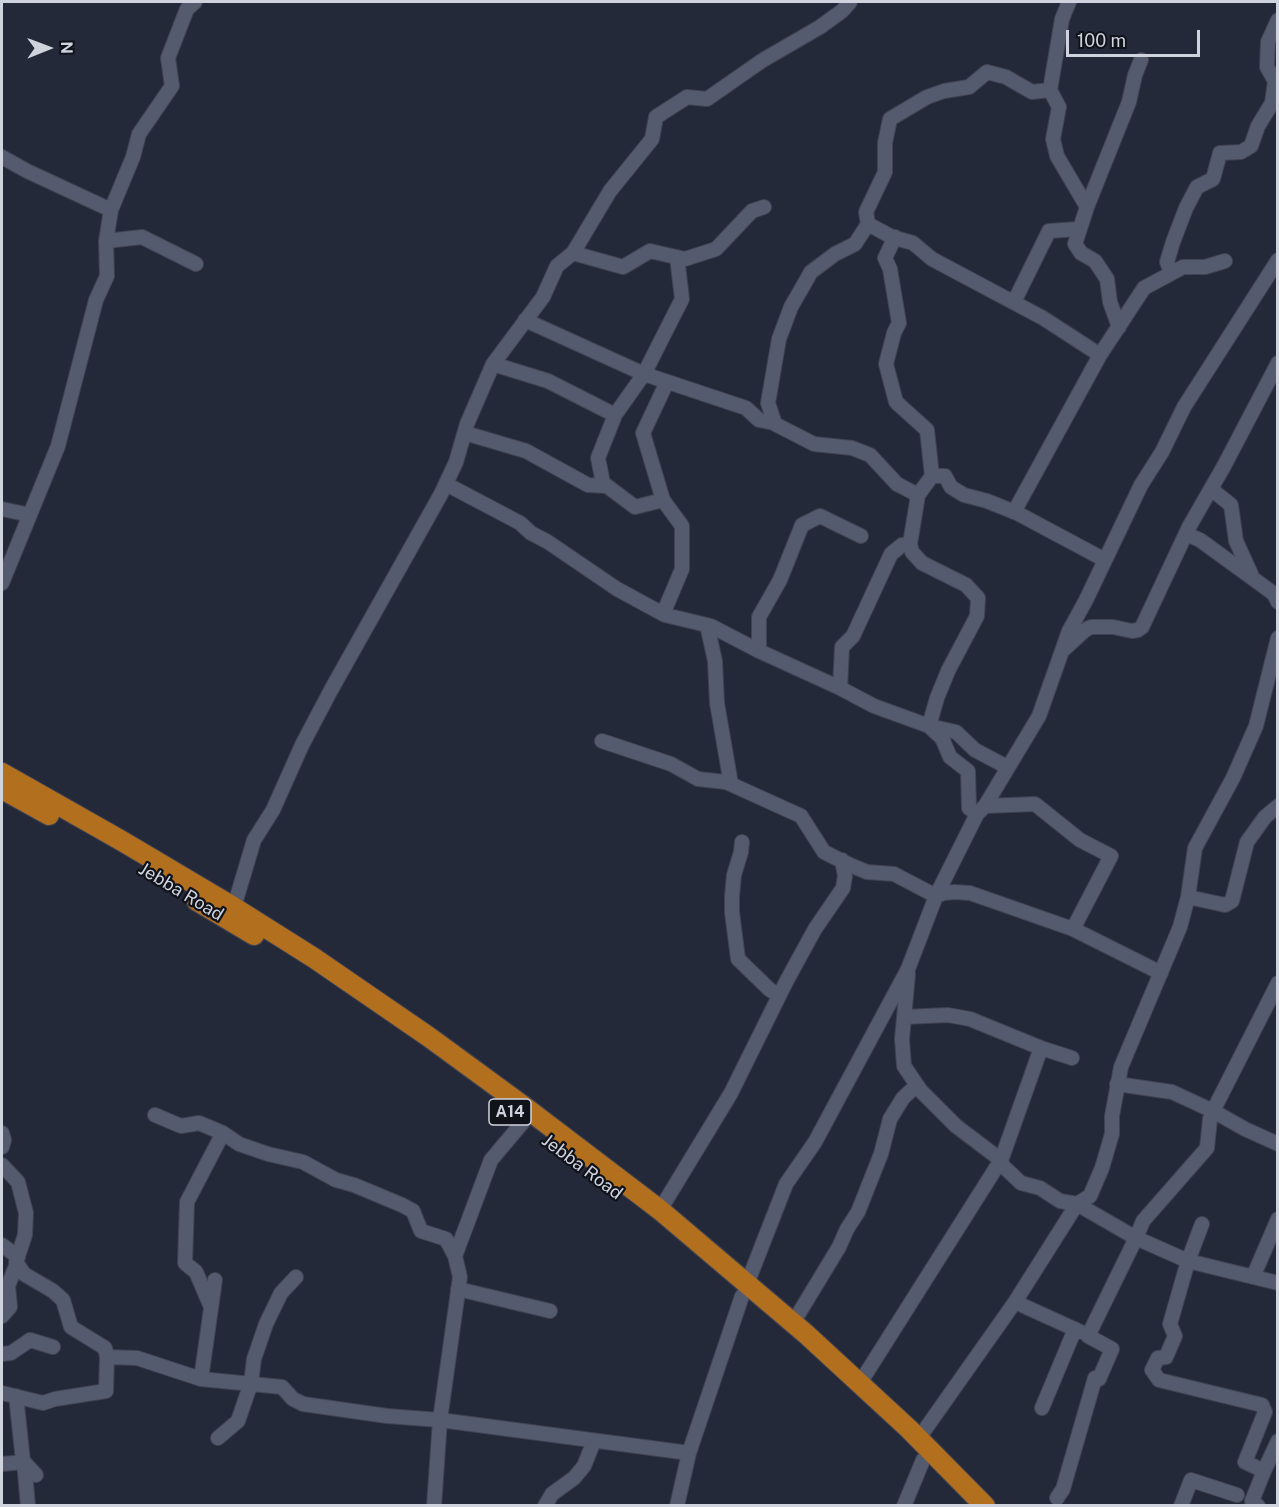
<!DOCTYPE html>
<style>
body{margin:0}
#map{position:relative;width:1279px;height:1507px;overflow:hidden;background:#24293a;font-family:"Public Sans",sans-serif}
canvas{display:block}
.frame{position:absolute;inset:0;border:3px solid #cfd3de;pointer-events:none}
.north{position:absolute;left:18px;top:18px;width:60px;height:60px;-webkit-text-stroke:4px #10121a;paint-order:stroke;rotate:89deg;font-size:16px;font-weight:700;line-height:24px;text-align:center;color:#cfd3de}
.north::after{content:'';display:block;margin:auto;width:21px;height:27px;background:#cfd3de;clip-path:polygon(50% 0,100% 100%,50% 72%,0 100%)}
.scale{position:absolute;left:1066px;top:30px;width:134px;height:27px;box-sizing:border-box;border:3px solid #cfd3de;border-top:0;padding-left:8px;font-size:18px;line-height:21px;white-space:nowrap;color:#cfd3de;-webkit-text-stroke:4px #10121a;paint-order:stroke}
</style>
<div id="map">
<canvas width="1279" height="1507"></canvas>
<div class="frame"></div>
<div class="north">N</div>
<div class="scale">100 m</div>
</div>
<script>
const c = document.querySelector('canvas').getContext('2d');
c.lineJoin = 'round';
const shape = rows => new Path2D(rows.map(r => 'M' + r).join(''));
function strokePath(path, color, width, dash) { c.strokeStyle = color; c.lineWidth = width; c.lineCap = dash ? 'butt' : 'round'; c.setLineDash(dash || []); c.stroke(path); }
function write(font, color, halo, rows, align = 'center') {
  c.font = font + ' "Public Sans",sans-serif'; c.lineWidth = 4.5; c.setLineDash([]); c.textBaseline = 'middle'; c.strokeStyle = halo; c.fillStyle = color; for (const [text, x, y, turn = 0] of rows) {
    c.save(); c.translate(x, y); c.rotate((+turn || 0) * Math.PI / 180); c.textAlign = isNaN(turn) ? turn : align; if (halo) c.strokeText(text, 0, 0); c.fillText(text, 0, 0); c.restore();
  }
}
const minor = shape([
 [1069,2,1062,19,1050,90,1059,107,1053,139,1057,156,1087,207,1075,244,1081,253,1095,261,1107,279,1110,302,1119,327],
 [2,157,27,171,111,210],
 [1087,207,1129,102,1135,75,1141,60],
 [868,224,866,212,885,172,885,143,890,119,927,97,944,91,969,87,987,72,1006,77,1032,92,1050,90],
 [895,237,885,258,890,269,899,323,894,333,886,364,896,402,927,430,932,476,918,495,910,544,912,552,922,563,966,585,978,598,977,616,948,671,937,698,929,726,942,738,950,757,968,771,969,808,977,814],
 [106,241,142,237,196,264],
 [573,253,623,267,650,251,685,259,716,249,752,211,764,207],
 [1171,272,1167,262,1173,242,1186,208,1197,187,1213,179,1220,153,1241,152,1251,146,1258,126,1272,103,1275,81,1267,67,1268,42,1278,20],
 [1014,302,1049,231,1078,229],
 [525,320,644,374,746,408,759,420,774,423],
 [493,364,548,381,615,415],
 [465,433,526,451,588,485,607,486],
 [932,476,945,476,951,487,964,495,987,501,1017,513,1105,560],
 [446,484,520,523,531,533,548,542,617,589,665,615,711,626,759,651,840,688,874,706,929,726,956,732,975,750,1007,767],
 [1211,489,1231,505,1236,541,1251,574],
 [918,495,897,484,870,455,852,448,814,444,775,424,768,403,779,339,791,307,811,272,835,254,855,244,868,224,892,237,913,243,932,259,1043,318,1100,355],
 [663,500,635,507,603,483,598,458,615,415,644,374,682,299,677,257],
 [2,509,30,515],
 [1014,512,1100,355,1144,288,1183,267,1205,267,1225,261],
 [1186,534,1200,540,1266,588,1274,594,1278,602],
 [2,583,58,446,96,300,107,276,106,241,111,210,133,157,139,134,172,86,168,58,187,9,195,2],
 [663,614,682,569,682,526,663,500,643,433,667,382],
 [707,625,715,661,717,703,731,784],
 [759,651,759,617,780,580,802,525,820,516,861,536],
 [1062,651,1085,630,1091,627,1113,627,1132,631,1138,630,1142,627,1189,527,1224,466,1278,363],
 [840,688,842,647,853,636,891,554,902,545,910,544],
 [602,741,671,764,698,779,726,782,801,816,824,852,850,865,867,872,894,874,936,896,944,893,955,892,970,893,1073,929],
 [985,806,1035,804,1080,840,1111,856,1073,929,1161,973],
 [742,842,741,852,734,875,732,896,732,912,738,959,769,989,779,996],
 [1188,897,1225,905,1232,901,1247,842,1265,817,1278,806],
 [234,907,254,840,273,810,302,745,331,690,441,494,456,462,467,424,493,364,543,297,557,266,573,253,610,191,652,139,656,117,687,97,707,99,763,60,820,27,842,11,850,2],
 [904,1017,948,1015,970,1019,1041,1048],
 [1072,1058,1041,1048,1003,1155,1001,1160,1003,1166,1021,1183,1040,1188,1060,1201,1077,1204,1136,1238,1188,1261,1170,1324,1175,1336,1166,1357,1158,1358,1152,1370,1159,1380,1262,1405,1265,1412,1245,1462,1264,1471,1278,1441],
 [1117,1084,1172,1092,1213,1111,1245,1129,1278,1144],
 [155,1115,181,1126,199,1123,223,1133,239,1144,268,1154,303,1162,336,1180,354,1185,402,1205,413,1211,421,1231,446,1239,455,1256,460,1277,440,1420,434,1506],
 [2,1133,4,1140,2,1147],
 [2,1165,18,1182,26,1213,25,1235,16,1262,24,1274,53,1291,63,1300,71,1327,105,1348,107,1357],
 [660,1210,731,1093,786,982,815,929,843,888,845,876,842,860],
 [1202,1224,1188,1261,1278,1283],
 [2,1245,18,1257],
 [455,1256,491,1160,523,1122],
 [1253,1277,1278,1219],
 [747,1284,786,1184,815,1142,908,969,936,896,977,814,985,806,1039,716,1069,631,1086,600,1141,485,1162,452,1184,407,1278,260],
 [458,1289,550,1311],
 [1015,1302,1081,1332],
 [211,1307,196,1272,185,1263,187,1202,223,1133],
 [2,1316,10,1307,8,1286,17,1263],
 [793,1323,839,1247,847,1229,858,1212,881,1154,890,1119,903,1098,917,1085],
 [2,1354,11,1353,30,1340,53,1347],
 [201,1379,215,1280],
 [860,1383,1001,1160,956,1126,921,1091,904,1066,902,1039,908,974],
 [2,1393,43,1403,55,1399,106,1391,107,1357,137,1358,201,1379,282,1387,293,1399,303,1404,387,1416,440,1420,689,1453],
 [16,1396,23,1461,36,1475],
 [1042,1408,1075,1329],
 [218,1438,238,1421,251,1383,254,1359,266,1324,281,1293,296,1277],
 [919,1438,1015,1302,1077,1204,1090,1196,1102,1168,1112,1134,1112,1116,1121,1067,1180,927,1188,897,1195,848,1233,778,1256,726,1278,638],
 [2,1464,24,1462,28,1506],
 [1057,1498,1063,1489,1095,1378,1099,1379,1112,1349,1088,1336,1136,1238,1143,1221,1207,1148,1210,1119,1213,1111,1278,983],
 [545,1506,552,1494,574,1478,584,1466,594,1441],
 [677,1506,689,1453,742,1296],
 [904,1506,923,1460],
 [1181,1506,1191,1480,1237,1495],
 [1258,1506,1252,1501,1264,1471]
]);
const highway = shape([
 [2,773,122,841,230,905,314,958,429,1037,526,1108,660,1210,806,1334,909,1429,985,1506],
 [2,789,49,815],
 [197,901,254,935]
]);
strokePath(minor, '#404352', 16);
strokePath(highway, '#404352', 22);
strokePath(minor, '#555b6f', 14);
strokePath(highway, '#b2701f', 20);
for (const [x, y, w] of [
 [510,1112,42]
]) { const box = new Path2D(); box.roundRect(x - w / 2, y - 13, w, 26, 4.5); c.fillStyle = '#10121a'; c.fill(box); strokePath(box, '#cfd3de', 1.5); }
write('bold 16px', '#cfd3de', null, [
 ["A14",510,1112]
]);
write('18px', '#cfd3de', '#10121a', [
 ["Jebba Road",181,892,31],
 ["Jebba Road",582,1167,37]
]);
</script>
